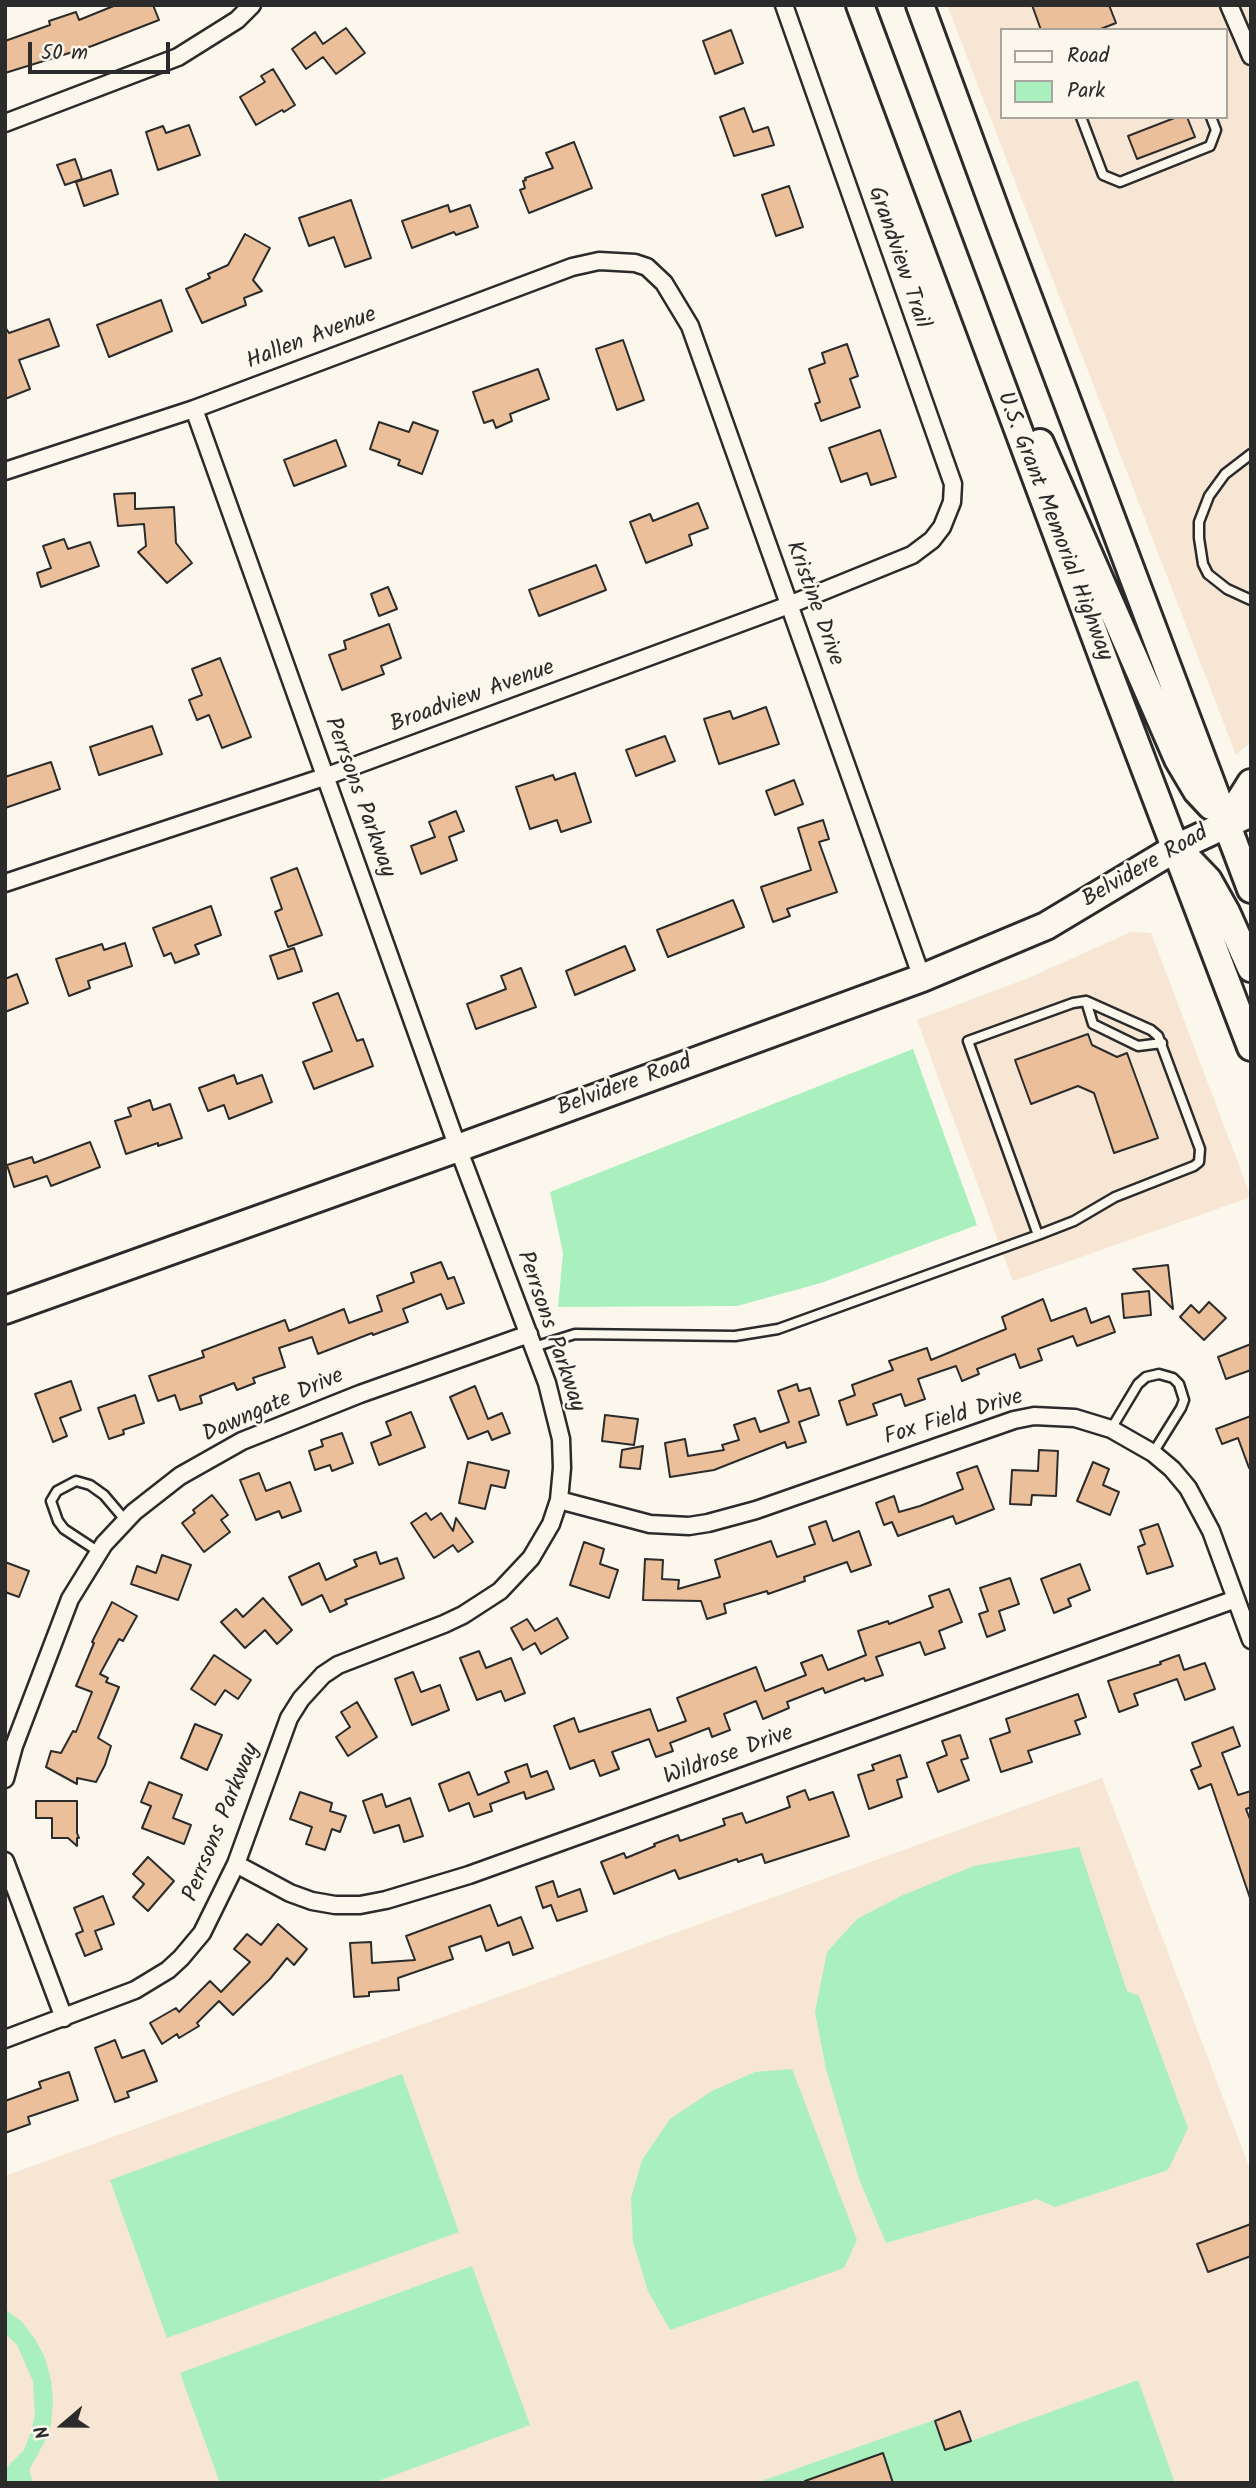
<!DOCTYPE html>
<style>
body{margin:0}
#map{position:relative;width:1256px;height:2488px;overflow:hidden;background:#fbf7ec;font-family:Kalam,sans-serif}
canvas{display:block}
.frame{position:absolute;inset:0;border:7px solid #2b2b2b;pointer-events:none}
.legend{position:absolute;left:1000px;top:28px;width:228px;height:91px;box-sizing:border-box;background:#fbf7ec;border:2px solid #a8a59f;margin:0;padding:9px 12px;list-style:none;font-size:21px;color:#2b2b2b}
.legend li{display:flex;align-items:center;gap:14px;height:35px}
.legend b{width:35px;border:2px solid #a8a59f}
.north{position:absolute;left:28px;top:2390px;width:70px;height:70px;-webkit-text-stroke:5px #fbf7ec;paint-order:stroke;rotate:250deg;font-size:19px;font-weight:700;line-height:28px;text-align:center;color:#2b2b2b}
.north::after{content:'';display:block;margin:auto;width:24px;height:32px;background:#2b2b2b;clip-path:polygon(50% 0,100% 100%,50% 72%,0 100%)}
.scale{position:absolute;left:28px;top:42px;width:142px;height:32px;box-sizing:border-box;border:4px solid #2b2b2b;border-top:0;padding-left:9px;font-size:21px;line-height:24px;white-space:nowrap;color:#2b2b2b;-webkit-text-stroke:5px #fbf7ec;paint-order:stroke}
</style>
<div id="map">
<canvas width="1256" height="2488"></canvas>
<div class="frame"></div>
<ul class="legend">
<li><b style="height:9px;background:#fbf7ec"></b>Road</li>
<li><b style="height:19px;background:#a9f0be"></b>Park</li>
</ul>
<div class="north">N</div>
<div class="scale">50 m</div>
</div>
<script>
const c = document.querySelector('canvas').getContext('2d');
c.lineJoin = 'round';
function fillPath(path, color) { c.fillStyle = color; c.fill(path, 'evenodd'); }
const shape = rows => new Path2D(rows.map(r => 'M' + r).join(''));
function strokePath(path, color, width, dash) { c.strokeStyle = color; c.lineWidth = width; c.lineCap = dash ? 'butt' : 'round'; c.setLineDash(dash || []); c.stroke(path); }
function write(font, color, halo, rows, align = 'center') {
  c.font = font + ' Kalam,sans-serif'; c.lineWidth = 5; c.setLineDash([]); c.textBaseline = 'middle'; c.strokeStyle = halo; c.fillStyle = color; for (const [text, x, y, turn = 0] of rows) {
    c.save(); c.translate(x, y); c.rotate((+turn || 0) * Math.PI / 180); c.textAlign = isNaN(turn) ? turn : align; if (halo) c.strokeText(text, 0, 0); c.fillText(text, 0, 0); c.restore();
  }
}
fillPath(shape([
 [947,5,1251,5,1251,742,1236,755],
 [1002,30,1226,30,1226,117,1002,117],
 [1131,932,1151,933,1251,1197,1013,1281,917,1020,1026,979],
 [1102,1778,1251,2172,1251,2483,5,2483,5,2176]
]), '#f6e6d3');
fillPath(shape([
 [913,1049,977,1225,821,1283,737,1306,558,1307,563,1253,550,1192],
 [1079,1847,1127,1991,1139,1996,1188,2128,1168,2170,1055,2207,1037,2199,886,2243,859,2179,826,2069,815,2012,827,1952,857,1919,901,1896,974,1866],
 [792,2069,857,2240,844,2268,670,2330,648,2291,633,2242,631,2198,642,2160,670,2119,712,2091,755,2072],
 [402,2074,459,2232,167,2338,110,2180],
 [472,2266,530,2425,373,2483,220,2483,180,2373],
 [5,2309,22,2322,35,2339,45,2358,51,2380,53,2401,51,2424,45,2441,29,2470,33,2482,30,2483,5,2483,5,2469,24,2450,31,2432,35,2415,33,2381,17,2345,5,2333],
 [1138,2380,1175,2483,756,2483,960,2411,971,2441]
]), '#a9f0be');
const building = shape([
 [116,5,153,5,159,20,92,46,5,73,5,41,50,25,49,21,76,12,79,20,116,5],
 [1032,5,1109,5,1116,23,1098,30,1041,30,1032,5],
 [346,28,365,53,336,74,323,57,306,69,292,49,315,32,323,44,346,28],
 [731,30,743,63,715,74,703,41,731,30],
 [273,69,295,105,284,112,282,110,256,125,240,97,265,82,261,76,273,69],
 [744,108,753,132,768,127,774,145,734,156,720,117,744,108],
 [1177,117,1187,117,1195,137,1137,159,1128,136,1177,117],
 [189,125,200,155,158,170,146,132,163,126,166,133,189,125],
 [574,142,592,188,529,213,520,190,525,188,523,181,526,180,525,178,553,168,546,153,574,142],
 [75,159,82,179,65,185,57,165,75,159],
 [111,170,118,194,84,206,76,182,111,170],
 [789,186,803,227,776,236,762,195,789,186],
 [351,200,371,258,345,267,334,237,309,246,299,218,351,200],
 [448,205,450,212,470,205,478,227,456,235,454,232,412,248,402,221,448,205],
 [245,234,270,248,253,280,262,291,244,298,246,305,202,323,186,289,210,278,208,274,228,265,245,234],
 [161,300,172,331,109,357,97,325,161,300],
 [49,319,59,346,19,360,30,389,5,399,5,327,9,333,49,319],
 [623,340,644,400,617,410,596,349,623,340],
 [847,344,858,376,850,379,860,407,821,421,815,404,820,402,809,369,825,363,822,353,847,344],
 [538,369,549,399,510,414,512,421,496,428,493,420,484,423,473,392,538,369],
 [379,422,409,432,413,422,438,431,422,474,398,465,400,460,370,449,379,422],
 [880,430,896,477,871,485,867,473,841,482,829,448,880,430],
 [336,440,346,466,294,486,284,460,336,440],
 [135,493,135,509,174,507,176,543,192,563,167,583,138,552,146,546,144,524,118,526,114,494,135,493],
 [698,503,708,528,689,535,692,545,646,563,630,522,650,514,653,521,698,503],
 [64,539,68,549,90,542,99,566,41,587,37,573,51,568,43,546,64,539],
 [596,565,606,590,539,616,529,590,596,565],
 [388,587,397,609,379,616,371,594,388,587],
 [389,624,401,658,381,666,384,674,342,690,329,655,346,649,344,641,389,624],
 [220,658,251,737,222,748,209,715,197,720,189,700,202,695,192,669,220,658],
 [766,707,779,744,719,764,704,719,730,711,733,719,766,707],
 [152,726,162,754,99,775,90,747,152,726],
 [665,736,675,761,636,776,626,750,665,736],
 [51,762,60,789,5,808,5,777,51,762],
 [575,773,591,822,561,832,557,820,530,829,516,787,553,775,555,780,575,773],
 [794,780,803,804,775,815,766,791,794,780],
 [456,811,464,831,449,837,457,860,421,874,411,846,435,837,429,822,456,811],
 [823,820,829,839,819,842,837,892,787,909,790,916,773,922,761,887,811,870,798,828,823,820],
 [297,868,322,935,288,947,275,912,282,909,271,878,297,868],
 [733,900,744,927,668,957,657,930,733,900],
 [211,906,221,935,195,945,199,954,175,963,171,953,164,956,153,928,211,906],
 [125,943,132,966,88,981,90,988,69,996,56,959,102,944,104,950,125,943],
 [625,946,635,970,575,995,566,971,625,946],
 [294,948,302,971,278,979,270,956,294,948],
 [521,968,536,1007,476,1029,467,1004,506,989,501,976,521,968],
 [17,974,28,1003,5,1012,5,979,17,974],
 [338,993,357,1041,363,1039,373,1066,314,1089,303,1062,332,1051,313,1003,338,993],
 [1088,1034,1092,1045,1117,1057,1127,1053,1158,1138,1114,1153,1094,1093,1078,1086,1031,1104,1015,1060,1088,1034],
 [234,1075,237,1084,262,1075,272,1102,229,1119,224,1105,208,1111,199,1088,234,1075],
 [150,1100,153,1110,170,1104,182,1138,158,1146,158,1143,126,1154,115,1121,131,1116,128,1108,150,1100],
 [90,1142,100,1167,51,1186,47,1176,14,1187,7,1165,32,1157,34,1163,90,1142],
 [441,1262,448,1279,454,1277,464,1303,447,1309,441,1294,403,1309,408,1322,373,1335,372,1333,318,1354,312,1337,279,1348,285,1367,253,1378,255,1383,237,1390,234,1383,200,1396,202,1403,180,1410,175,1395,158,1401,149,1376,204,1357,202,1351,285,1320,289,1331,344,1309,349,1323,382,1311,377,1296,414,1282,411,1273,441,1262],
 [1168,1265,1173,1309,1133,1269,1168,1265],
 [1149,1291,1151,1315,1124,1318,1122,1294,1149,1291],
 [1043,1299,1051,1321,1086,1308,1091,1323,1109,1316,1115,1332,1077,1346,1073,1336,1038,1349,1042,1360,1020,1368,1015,1354,977,1369,979,1374,962,1381,956,1366,918,1379,925,1399,905,1406,901,1394,873,1404,877,1415,847,1425,839,1401,855,1395,852,1385,893,1370,889,1361,927,1348,931,1360,1006,1329,1002,1317,1043,1299],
 [1209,1302,1226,1318,1204,1340,1180,1317,1191,1305,1199,1313,1209,1302],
 [1251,1344,1251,1370,1226,1379,1218,1357,1251,1344],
 [71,1381,81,1410,60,1418,67,1436,53,1442,35,1394,71,1381],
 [797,1384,799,1391,810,1388,819,1415,799,1422,806,1442,787,1448,785,1442,714,1470,670,1477,665,1443,685,1439,688,1456,724,1450,722,1445,739,1440,734,1425,755,1418,760,1432,789,1422,778,1391,797,1384],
 [475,1386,488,1419,502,1413,510,1433,492,1440,488,1431,468,1439,450,1397,475,1386],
 [135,1395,144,1423,123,1430,124,1434,109,1439,98,1408,135,1395],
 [411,1412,425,1447,379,1465,371,1443,391,1435,386,1422,411,1412],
 [605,1415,638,1419,634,1445,602,1441,605,1415],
 [1251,1416,1251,1468,1249,1468,1238,1438,1222,1444,1216,1429,1251,1416],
 [342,1433,353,1463,332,1471,330,1465,315,1470,309,1451,323,1446,321,1440,342,1433],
 [643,1446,640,1469,620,1467,622,1450,643,1446],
 [1039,1450,1058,1451,1056,1496,1032,1495,1031,1505,1010,1504,1012,1470,1038,1471,1039,1450],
 [468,1462,509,1471,505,1488,491,1485,485,1509,459,1503,468,1462],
 [1093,1462,1109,1469,1103,1485,1119,1492,1110,1515,1077,1501,1093,1462],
 [977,1466,994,1509,956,1524,953,1516,898,1536,892,1522,884,1525,876,1503,894,1496,899,1512,920,1506,963,1489,957,1473,977,1466],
 [259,1473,266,1491,290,1482,301,1511,282,1518,279,1511,256,1520,240,1480,259,1473],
 [212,1495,228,1515,221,1520,230,1532,204,1552,182,1523,195,1513,193,1510,212,1495],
 [426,1513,431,1520,441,1513,453,1531,456,1518,473,1542,458,1552,453,1545,434,1558,411,1523,426,1513],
 [826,1521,833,1541,859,1531,871,1565,851,1572,847,1562,804,1577,805,1581,768,1594,767,1591,724,1604,726,1613,707,1619,701,1601,643,1600,645,1559,663,1560,662,1579,679,1580,678,1589,720,1577,715,1560,771,1541,777,1557,815,1544,809,1527,826,1521],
 [1158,1524,1173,1566,1147,1574,1138,1547,1145,1544,1140,1530,1158,1524],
 [584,1542,604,1549,600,1564,618,1570,609,1598,570,1585,584,1542],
 [376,1552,380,1564,397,1558,404,1578,345,1600,347,1604,330,1612,322,1595,302,1605,289,1577,319,1563,326,1580,357,1566,354,1560,376,1552],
 [162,1555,191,1565,178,1600,131,1584,137,1566,156,1573,162,1555],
 [5,1562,29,1571,19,1597,5,1592,5,1562],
 [1080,1564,1090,1590,1068,1599,1071,1606,1054,1613,1041,1579,1080,1564],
 [1010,1578,1019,1604,999,1611,1005,1630,987,1637,979,1614,988,1611,980,1588,1010,1578],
 [949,1589,962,1622,939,1631,945,1648,925,1655,920,1642,876,1657,883,1675,865,1681,864,1678,825,1693,823,1688,787,1702,789,1708,763,1719,756,1701,724,1714,730,1730,712,1737,709,1728,670,1743,673,1751,656,1757,649,1739,612,1752,619,1769,600,1776,594,1760,570,1769,554,1726,574,1718,579,1732,650,1709,658,1731,686,1721,677,1698,756,1667,765,1691,806,1675,801,1663,822,1655,828,1670,866,1655,858,1631,888,1621,889,1624,933,1607,929,1596,949,1589],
 [263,1598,292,1630,277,1644,265,1630,245,1648,221,1622,236,1609,243,1617,263,1598],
 [112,1602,137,1616,123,1641,119,1639,100,1674,108,1678,106,1682,119,1687,98,1738,111,1746,105,1765,96,1782,77,1778,77,1784,46,1767,51,1751,61,1753,73,1731,76,1732,92,1692,76,1686,94,1643,92,1642,112,1602],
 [557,1618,568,1638,541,1654,535,1643,523,1650,511,1628,527,1619,535,1631,557,1618],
 [479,1651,486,1668,511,1658,525,1693,505,1701,501,1691,477,1700,460,1658,479,1651],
 [214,1655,251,1680,238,1699,225,1690,215,1705,191,1689,214,1655],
 [1179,1655,1184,1670,1205,1663,1215,1689,1185,1700,1177,1679,1134,1694,1138,1705,1119,1712,1108,1681,1161,1664,1160,1662,1179,1655],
 [413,1672,421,1692,440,1685,449,1710,412,1725,395,1679,413,1672],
 [1078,1694,1086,1717,1075,1721,1080,1734,1028,1751,1032,1762,1001,1772,990,1739,1010,1732,1006,1719,1078,1694],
 [357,1702,377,1737,348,1756,336,1737,350,1727,341,1712,357,1702],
 [195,1724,222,1735,207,1770,181,1758,195,1724],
 [1233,1727,1240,1746,1222,1753,1238,1795,1251,1791,1251,1807,1246,1809,1251,1822,1250,1898,1211,1784,1199,1789,1191,1770,1201,1766,1192,1743,1233,1727],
 [960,1735,968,1758,961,1760,969,1780,938,1792,927,1763,947,1755,942,1741,960,1735],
 [900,1755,907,1777,897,1780,902,1797,869,1809,858,1775,874,1770,872,1765,900,1755],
 [527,1764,531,1777,547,1771,554,1789,526,1799,524,1792,490,1804,492,1811,474,1817,469,1803,449,1811,439,1784,469,1772,478,1795,509,1782,505,1772,527,1764],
 [149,1782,182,1795,173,1818,191,1825,184,1844,142,1828,151,1806,141,1802,149,1782],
 [805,1790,809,1800,833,1792,849,1836,765,1863,762,1854,738,1862,737,1859,679,1879,675,1870,614,1894,601,1862,624,1853,626,1858,655,1846,654,1844,678,1835,680,1841,725,1825,723,1819,742,1813,746,1823,790,1807,787,1797,805,1790],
 [300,1792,332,1803,330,1811,346,1816,340,1832,332,1829,325,1850,306,1844,312,1827,290,1819,300,1792],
 [382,1794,386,1807,410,1798,423,1836,404,1842,399,1825,374,1833,363,1801,382,1794],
 [36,1801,77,1801,77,1833,79,1838,77,1838,77,1846,68,1838,52,1838,52,1818,36,1818,36,1801],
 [148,1857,174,1881,148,1911,133,1897,144,1884,133,1874,148,1857],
 [553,1881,558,1897,580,1889,587,1911,557,1921,551,1905,543,1908,536,1887,553,1881],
 [103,1896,114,1924,95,1931,102,1949,85,1956,76,1934,83,1931,74,1908,103,1896],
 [490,1905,498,1926,521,1917,533,1948,513,1955,509,1942,486,1951,481,1936,449,1947,453,1959,398,1978,399,1990,369,1992,369,1996,354,1997,350,1943,371,1942,372,1963,415,1960,406,1936,490,1905],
 [278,1924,307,1949,294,1965,287,1958,270,1979,233,2015,219,2001,197,2023,199,2026,179,2038,177,2034,162,2044,150,2023,176,2008,179,2012,210,1981,221,1992,250,1962,234,1949,247,1934,261,1945,278,1924],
 [115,2040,122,2058,144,2050,157,2081,127,2092,129,2097,115,2102,95,2048,115,2040],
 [69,2072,78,2100,28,2117,30,2124,5,2133,5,2101,41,2088,39,2082,69,2072],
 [1251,2224,1251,2256,1208,2272,1197,2244,1251,2224],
 [960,2411,971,2441,945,2450,935,2421,960,2411],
 [883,2453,893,2483,805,2483,805,2481,883,2453]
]);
fillPath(building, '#eabf9a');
strokePath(building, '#2b2b2b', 2);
const lane = shape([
 [1081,117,1103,175,1120,182,1210,146,1216,130,1211,117],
 [1251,454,1225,474,1209,496,1199,522,1199,538,1203,564,1208,574,1227,589,1251,600],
 [1086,1001,1093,1024,1138,1046,1162,1043],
 [534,1347,575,1334,735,1336,778,1329,1038,1235,1074,1221,1115,1197,1194,1166,1199,1162,1200,1149,1158,1036,1151,1030,1086,1001,1073,1003,968,1041,1038,1235],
 [1111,1429,1138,1384,1146,1377,1159,1374,1173,1378,1179,1384,1184,1400,1181,1408,1153,1453],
 [99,1552,64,1529,58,1521,51,1501,57,1491,76,1481,90,1485,104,1495,126,1521]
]);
const street = shape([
 [1229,5,1251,56],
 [5,123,178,57,237,20,252,5],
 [5,471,194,409,572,267,599,261,635,263,647,267,664,283,690,326,922,978],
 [5,883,327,776,789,605,912,555,932,540,942,527,952,502,953,484,784,5],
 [559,1500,650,1524,689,1526,708,1523,756,1510,1014,1420,1034,1416,1075,1418,1111,1429,1153,1453,1172,1469,1188,1488,1211,1531,1251,1640],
 [5,1779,14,1746,70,1599,104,1544,134,1512,180,1476,242,1441,360,1394,529,1334],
 [5,1861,64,2018],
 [236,1864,290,1893,312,1901,335,1905,360,1905,386,1900,469,1875,1236,1599],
 [5,2039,135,1990,168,1970,181,1958,202,1933,236,1864,289,1718,301,1699,323,1675,338,1665,444,1624,463,1615,500,1591,531,1558,551,1524,559,1500,562,1468,561,1439,547,1383,458,1148,194,409]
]);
const primary = shape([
 [860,5,1111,679,1251,1047],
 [920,5,1000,223,1251,889],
 [1040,443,1178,759,1197,791,1211,806],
 [1226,823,1251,783],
 [1183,854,1208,880,1226,912,1251,968],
 [5,1310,458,1148,922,978,1046,926,1176,848,1251,813]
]);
strokePath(lane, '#2b2b2b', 13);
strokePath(street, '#2b2b2b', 21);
strokePath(primary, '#2b2b2b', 32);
strokePath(lane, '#fbf7ec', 8);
strokePath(street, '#fbf7ec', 16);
strokePath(primary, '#fbf7ec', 26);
write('23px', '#2b2b2b', '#fbf7ec', [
 ["Grandview Trail",897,258,71],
 ["Hallen Avenue",312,340,-21],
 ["U.S. Grant Memorial Highway",1053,527,69],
 ["Kristine Drive",813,604,70],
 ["Broadview Avenue",473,698,-20],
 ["Perrsons Parkway",358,798,70],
 ["Belvidere Road",1146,868,-30],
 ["Belvidere Road",625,1087,-20],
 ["Perrsons Parkway",549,1332,71],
 ["Dawngate Drive",274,1407,-24],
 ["Fox Field Drive",954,1419,-17],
 ["Wildrose Drive",729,1757,-20],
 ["Perrsons Parkway",223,1823,-68]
]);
</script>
